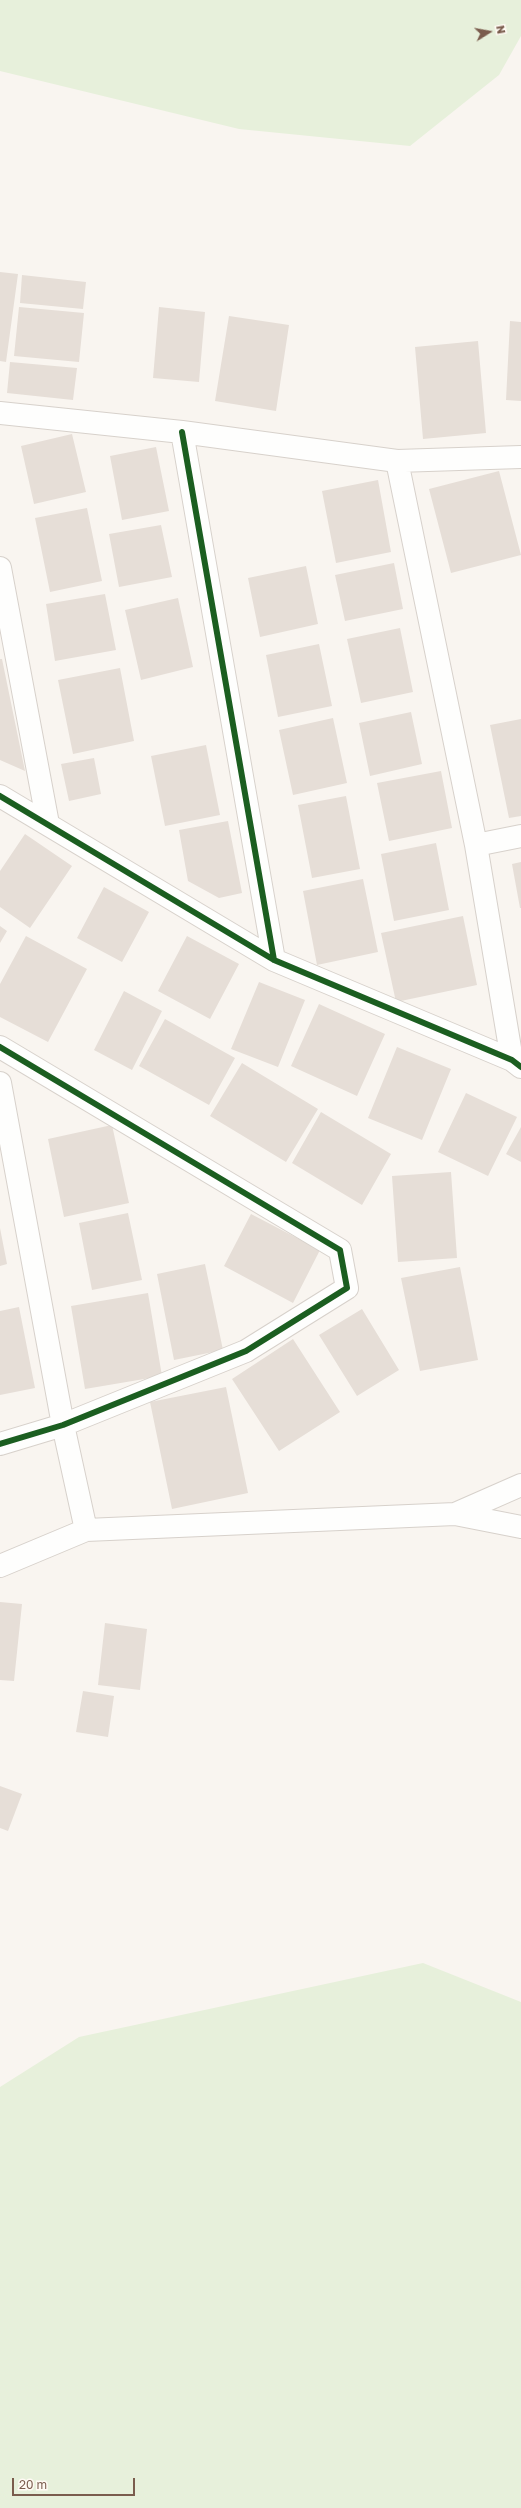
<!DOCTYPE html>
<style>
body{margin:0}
#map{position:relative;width:521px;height:2508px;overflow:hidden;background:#f9f5f0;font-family:"Golos Text",sans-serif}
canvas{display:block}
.north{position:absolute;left:469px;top:12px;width:40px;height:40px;-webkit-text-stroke:3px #fffaf3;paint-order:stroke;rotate:79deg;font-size:11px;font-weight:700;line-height:16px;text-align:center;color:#7a5c4d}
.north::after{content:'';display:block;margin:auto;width:14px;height:18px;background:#7a5c4d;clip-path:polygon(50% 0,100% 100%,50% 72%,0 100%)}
.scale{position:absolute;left:12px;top:2478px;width:123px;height:18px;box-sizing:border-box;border:2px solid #7a5c4d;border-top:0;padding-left:5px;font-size:12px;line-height:14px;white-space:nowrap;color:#7a5c4d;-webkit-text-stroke:3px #fffaf3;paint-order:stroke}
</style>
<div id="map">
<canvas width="521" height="2508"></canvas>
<div class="north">N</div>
<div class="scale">20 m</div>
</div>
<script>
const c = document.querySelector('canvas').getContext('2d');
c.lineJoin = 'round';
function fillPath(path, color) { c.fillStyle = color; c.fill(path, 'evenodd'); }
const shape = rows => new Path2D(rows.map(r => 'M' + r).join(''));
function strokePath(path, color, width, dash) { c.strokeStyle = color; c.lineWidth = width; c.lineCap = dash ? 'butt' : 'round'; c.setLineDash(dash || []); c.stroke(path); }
fillPath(shape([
 [0,0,521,0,521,36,499,75,410,146,239,129,0,71],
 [423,1963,521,2002,521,2508,0,2508,0,2087,79,2037]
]), '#e7f0db');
fillPath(shape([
 [0,272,18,274,6,362,0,361],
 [22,275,86,282,83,309,20,303],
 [19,307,84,313,79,362,14,356],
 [159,307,205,312,199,382,153,378],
 [229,316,289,325,276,411,215,401],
 [510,321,521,322,521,401,506,400],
 [478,341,486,433,423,439,415,347],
 [10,362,77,368,73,400,7,393],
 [72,434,86,492,34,504,21,446],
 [156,447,169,511,122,520,110,456],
 [499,471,521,555,451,573,429,489],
 [378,480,391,552,336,563,322,491],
 [87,508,102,581,50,592,35,518],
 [161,525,172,577,119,587,109,534],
 [394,563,403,609,345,621,335,575],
 [306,566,318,624,260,637,248,578],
 [105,594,116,650,55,661,46,604],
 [178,598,193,667,141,680,125,610],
 [400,628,413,692,361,703,347,639],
 [319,644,332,706,278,717,266,655],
 [0,659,2,659,25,771,0,760],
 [120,668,134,741,73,754,58,680],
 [411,712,422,764,370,776,359,723],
 [333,718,347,783,293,795,279,730],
 [521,719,521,816,509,818,490,725],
 [206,745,220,815,165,826,151,756],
 [94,758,101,794,69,801,61,764],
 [441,771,452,828,389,841,377,783],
 [346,796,360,869,312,878,298,805],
 [228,821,242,893,219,898,188,881,179,830],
 [25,834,72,866,30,928,0,907,0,871],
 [436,843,449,910,394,921,381,854],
 [521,862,521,908,520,908,512,864],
 [363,879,378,952,317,965,303,891],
 [104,887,149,912,122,962,77,938],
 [463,916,477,985,396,1002,381,933],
 [0,926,7,931,0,943],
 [26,936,87,969,48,1042,0,1017,0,984],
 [187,936,239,964,210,1019,158,991],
 [259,982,305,1000,278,1067,231,1049],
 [124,991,162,1011,132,1070,94,1050],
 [319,1004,385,1034,357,1096,291,1066],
 [165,1019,235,1058,209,1105,139,1066],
 [397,1047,451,1069,422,1140,368,1118],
 [242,1063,318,1109,286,1162,210,1116],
 [466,1093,517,1117,488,1176,438,1152],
 [321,1112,391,1154,362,1205,292,1163],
 [112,1125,129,1203,64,1217,48,1139],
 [521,1127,521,1162,506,1154],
 [451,1172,457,1258,398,1262,392,1176],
 [128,1213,142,1280,92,1290,79,1223],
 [251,1214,320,1250,293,1303,224,1266],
 [0,1228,7,1264,0,1266],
 [205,1264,223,1350,174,1360,157,1274],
 [460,1267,478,1360,420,1371,401,1278],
 [148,1293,162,1376,85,1389,71,1306],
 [19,1307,35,1388,0,1395,0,1311],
 [362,1309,399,1370,357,1396,319,1335],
 [293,1339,340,1412,279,1451,232,1379],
 [226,1387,248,1493,172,1509,150,1402],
 [0,1602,22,1604,14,1681,0,1680],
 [105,1623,147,1629,140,1690,98,1685],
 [83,1691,114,1696,108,1737,76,1732],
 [0,1786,22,1794,8,1831,0,1828]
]), '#e6ded7');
const minor = shape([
 [0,413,182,432,397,461,521,457],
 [182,432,274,960],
 [397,461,476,845],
 [0,568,48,824],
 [0,796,274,960,512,1060,521,1067],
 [0,1047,340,1250,347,1288,246,1351,63,1425,0,1444],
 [512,1060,476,845,521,836],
 [0,1083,63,1425,86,1530],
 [455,1514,521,1485],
 [0,1566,86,1530,455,1514,521,1527]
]);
strokePath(minor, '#d7d1cb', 24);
strokePath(minor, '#fefefd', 22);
strokePath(shape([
 [182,432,274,960],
 [0,796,274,960,512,1060,521,1067],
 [0,1047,340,1250,347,1288,246,1351,63,1425,0,1444]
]), '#1b5e20', 6);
</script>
